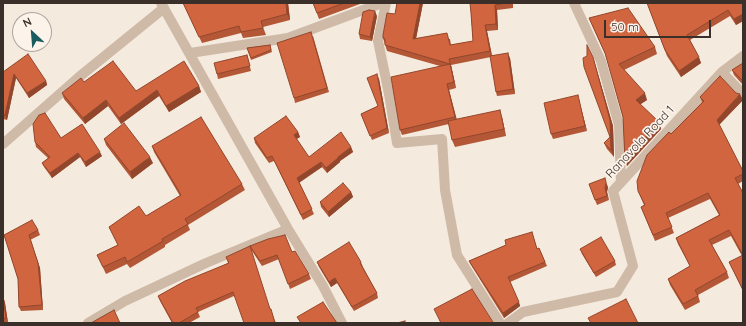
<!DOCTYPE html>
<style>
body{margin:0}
#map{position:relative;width:746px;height:326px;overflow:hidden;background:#f5eade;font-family:Quicksand,sans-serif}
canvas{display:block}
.frame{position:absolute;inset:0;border:4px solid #3b2f29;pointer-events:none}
.north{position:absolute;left:12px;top:12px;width:40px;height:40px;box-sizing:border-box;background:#fcf4eb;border:1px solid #afa59d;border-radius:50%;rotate:334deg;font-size:11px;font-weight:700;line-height:16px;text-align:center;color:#3b2f29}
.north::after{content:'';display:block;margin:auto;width:14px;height:18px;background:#195b61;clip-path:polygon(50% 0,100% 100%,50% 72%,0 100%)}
.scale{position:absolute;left:604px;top:20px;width:107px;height:18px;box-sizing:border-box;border:2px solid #3b2f29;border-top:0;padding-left:5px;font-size:12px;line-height:14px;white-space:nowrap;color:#3b2f29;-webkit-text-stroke:3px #fcf4eb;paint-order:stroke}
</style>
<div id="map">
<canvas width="746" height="326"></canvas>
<div class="frame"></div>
<div class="north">N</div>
<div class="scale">50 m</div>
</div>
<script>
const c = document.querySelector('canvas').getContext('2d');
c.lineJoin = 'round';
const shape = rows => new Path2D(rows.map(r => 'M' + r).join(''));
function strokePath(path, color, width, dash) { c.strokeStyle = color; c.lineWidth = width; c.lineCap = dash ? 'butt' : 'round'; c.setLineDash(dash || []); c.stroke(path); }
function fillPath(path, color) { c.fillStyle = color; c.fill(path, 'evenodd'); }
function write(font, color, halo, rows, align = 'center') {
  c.font = font + ' Quicksand,sans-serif'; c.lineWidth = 3.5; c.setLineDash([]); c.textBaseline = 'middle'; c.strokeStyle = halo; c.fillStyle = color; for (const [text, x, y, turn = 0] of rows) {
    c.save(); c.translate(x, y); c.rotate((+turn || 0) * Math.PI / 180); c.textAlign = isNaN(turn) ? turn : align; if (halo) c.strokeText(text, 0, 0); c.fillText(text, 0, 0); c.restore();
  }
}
strokePath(shape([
 [161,3,288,229,323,286,342,323],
 [386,3,378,41,389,94,397,143,442,139,445,190,457,255,500,323],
 [574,3,601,61,619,125,621,181],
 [190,53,288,38,382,3],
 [722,72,743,94],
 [3,144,79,77,164,8],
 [88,323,125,301,206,263,288,229],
 [508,323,523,312,617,292,633,266,613,191,722,72,743,56]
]), '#cfbaa8', 10);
fillPath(shape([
 [183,3,288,3,290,20,263,27,266,35,243,38,241,33,202,43],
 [313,3,359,3,360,4,319,19],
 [397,3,423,3,416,38,450,39,451,45,473,41,471,13,470,3,513,3,513,8,497,10,498,30,487,31,492,55,510,58,515,94,497,96,496,92,491,57,451,65,456,88,449,90,457,120,502,117,506,136,455,147,452,140,449,124,402,135,400,130,440,66,387,51,383,38,395,14],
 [647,3,743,3,743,21,736,25,730,16,690,40,701,63,681,77,667,56],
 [377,16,372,41,360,39,359,34],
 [589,18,655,47,657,54,624,70,647,100,640,104,659,122,661,129,627,166,625,160,623,117,606,56],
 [313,36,329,92,295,103,294,98],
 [270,45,272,52,251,60,247,48],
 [247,55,251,71,218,79,217,74],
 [593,57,613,126,614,157,607,149,604,143,610,137],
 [743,63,743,85,734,75,732,70],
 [3,72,46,81,47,85,29,98,16,78,7,120,3,119],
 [379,79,389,133,372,140,361,114,378,106],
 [84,82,136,91,199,86,201,92,169,112,159,96,121,124,108,106,85,124,64,99,62,93],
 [700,97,743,100,719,125,743,171,743,181,738,184,743,193,743,291,732,268,729,262,742,256,731,236,712,245,727,272,729,278,698,295,700,302,685,310,670,285,668,279,690,266,678,244,676,238,719,215,710,199,668,218,674,233,655,241,641,207,644,205,638,191,671,134,702,102],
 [579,100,587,131,553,139,551,134],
 [298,132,300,137,296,139,309,157,351,147,353,152,340,161,340,162,327,173,322,167,299,182,314,214,303,220,274,161,269,163,255,143,254,138],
 [61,138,102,156,86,167,80,157,52,178,44,167,42,163,48,158,36,147,35,142],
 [104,139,153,163,132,179,106,145],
 [152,146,242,184,245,190,188,225,190,230,165,245,165,247,130,268,127,264,106,274,97,255,118,245,109,227,146,216,180,196,154,152],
 [589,184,608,187,607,192,609,200,597,205],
 [351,192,353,197,329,217,321,207,320,202],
 [38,230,40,235,30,240,40,268,43,310,21,311,19,307,18,279,4,235],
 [532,232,537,249,539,248,547,266,510,282,520,306,504,318,471,265,469,261,506,245],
 [250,246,292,252,309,274,311,279,290,289,279,259,262,266,252,251],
 [580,249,615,261,616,265,596,277,582,254],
 [226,257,270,309,276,323,234,296,198,312,200,317,189,323,172,323,160,301,158,296,228,263],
 [317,262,361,262,363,267,377,293,378,298,354,311,337,283,331,287,319,267],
 [3,296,5,303,8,323,3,323]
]), '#b45736');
fillPath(shape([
 [286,3,288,3,290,20,287,14],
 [420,3,423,3,415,44,413,39],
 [495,5,497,10,498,30,496,24],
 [375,11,377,16,372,41,370,37],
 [743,14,743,21,736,25,734,19],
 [485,25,487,31,492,57,490,51],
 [508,53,510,58,515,94,513,89],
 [593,57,613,126,614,157,611,150,610,120],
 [699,57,701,63,681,77,679,71],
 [449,59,451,65,456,88,454,82],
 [14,74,16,78,7,120,5,115],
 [377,74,379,79,389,133,387,128],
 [46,81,47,85,29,98,27,93],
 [447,84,449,90,457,122,455,117],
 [199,86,201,92,169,112,166,106],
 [157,90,159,96,121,124,119,118],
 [645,93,647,100,638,106,636,100],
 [740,94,743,100,719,125,717,120],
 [578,95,579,100,587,131,585,126],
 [106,100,108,106,85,124,83,118],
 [500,110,502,117,506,136,504,129],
 [659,122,661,129,627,166,625,160],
 [298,132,300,137,295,140,294,135],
 [351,147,353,152,340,161,340,162,327,173,326,168,338,157],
 [100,152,102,156,86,167,85,162],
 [78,153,80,157,52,178,50,173],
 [150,157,153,163,132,179,130,172],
 [321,162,322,167,299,183,297,178],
 [606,182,608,187,607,192,609,200,605,188],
 [351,192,353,197,329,217,328,212],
 [29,235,40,268,43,310,42,305],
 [335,278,337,283,331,287,329,282],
 [3,296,5,303,8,323,6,318],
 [519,302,520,306,504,318,503,313]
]), '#92472c');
const building = shape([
 [183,3,286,3,287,14,261,21,263,28,241,32,239,26,199,37,183,3],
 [313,3,344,3,317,13,313,3],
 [397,3,420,3,413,39,447,33,450,45,473,41,471,13,470,3,507,3,495,5,496,24,485,25,490,51,449,59,454,82,447,84,455,117,400,130,391,77,450,64,385,45,385,39,383,38,383,35,387,13,395,14,397,3],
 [647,3,743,3,743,14,734,19,728,10,687,35,699,57,679,71,665,50,647,3],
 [628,8,655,47,619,64,645,93,636,100,659,122,625,160,623,117,605,53,589,18,628,8],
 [369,10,375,11,370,37,359,34,363,12,369,10],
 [311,32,327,88,294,98,277,43,311,32],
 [270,45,271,50,251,58,247,48,270,45],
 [587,45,593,57,610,120,611,150,604,143,610,137,584,67,583,58,587,56,587,45],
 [508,53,513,89,496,92,490,56,508,53],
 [28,54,46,81,27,93,14,74,5,115,3,115,3,72,28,54],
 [247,55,250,66,217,74,214,63,247,55],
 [113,61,136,91,184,61,199,86,166,106,157,90,119,118,106,100,83,118,62,93,81,78,84,82,113,61],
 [743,63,743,81,732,70,743,63],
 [377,74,387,128,370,136,361,114,378,106,367,78,377,74],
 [720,76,736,93,740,94,717,120,743,171,743,174,735,178,743,193,743,290,729,262,743,255,729,230,709,240,727,272,695,290,698,296,683,304,668,279,690,266,676,238,720,215,708,193,666,213,672,227,653,235,641,207,645,205,638,191,637,181,647,155,669,132,671,134,704,101,700,97,720,76],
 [578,95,585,126,551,134,544,103,578,95],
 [500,110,504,129,452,140,448,121,500,110],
 [45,113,61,138,82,124,100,152,85,162,78,153,50,173,42,163,50,157,35,142,33,124,39,115,45,113],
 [286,116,298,132,294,135,309,157,341,132,351,147,338,157,338,158,326,168,321,162,297,178,312,209,301,215,272,156,267,158,254,138,286,116],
 [201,117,242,184,185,219,188,224,162,239,163,241,127,262,125,257,103,267,97,255,118,245,109,227,139,206,146,216,181,195,152,146,201,117],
 [124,123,150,157,130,172,104,139,124,123],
 [605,178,606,182,605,188,607,196,595,200,589,184,605,178],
 [343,183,351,192,328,212,320,202,343,183],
 [32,220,38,230,29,235,38,263,42,305,19,307,18,279,4,235,32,220],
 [532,232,537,249,539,248,545,262,508,277,519,302,503,313,469,261,506,245,505,240,532,232],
 [285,235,292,252,295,251,309,274,288,284,277,255,260,261,250,246,268,239,285,235],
 [601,237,615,261,594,273,580,249,601,237],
 [349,242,361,262,360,263,377,293,352,307,335,278,329,282,317,262,349,242],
 [250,246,270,309,271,309,275,323,244,323,233,292,196,308,198,312,179,323,173,323,158,296,185,281,229,263,226,257,250,246],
 [472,289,493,322,491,323,441,323,434,309,472,289],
 [3,296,6,318,3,319,3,296],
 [626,299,638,323,591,323,588,318,626,299],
 [323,302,337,323,301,323,297,317,323,302],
 [114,310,120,323,91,323,114,310],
 [405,321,405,323,397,323,405,321]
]);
fillPath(building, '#d1653f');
strokePath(building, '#92472c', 1);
write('12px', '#3b2f29', '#fcf4eb', [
 ["Ranavola Road 1",640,142,-47]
]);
</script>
